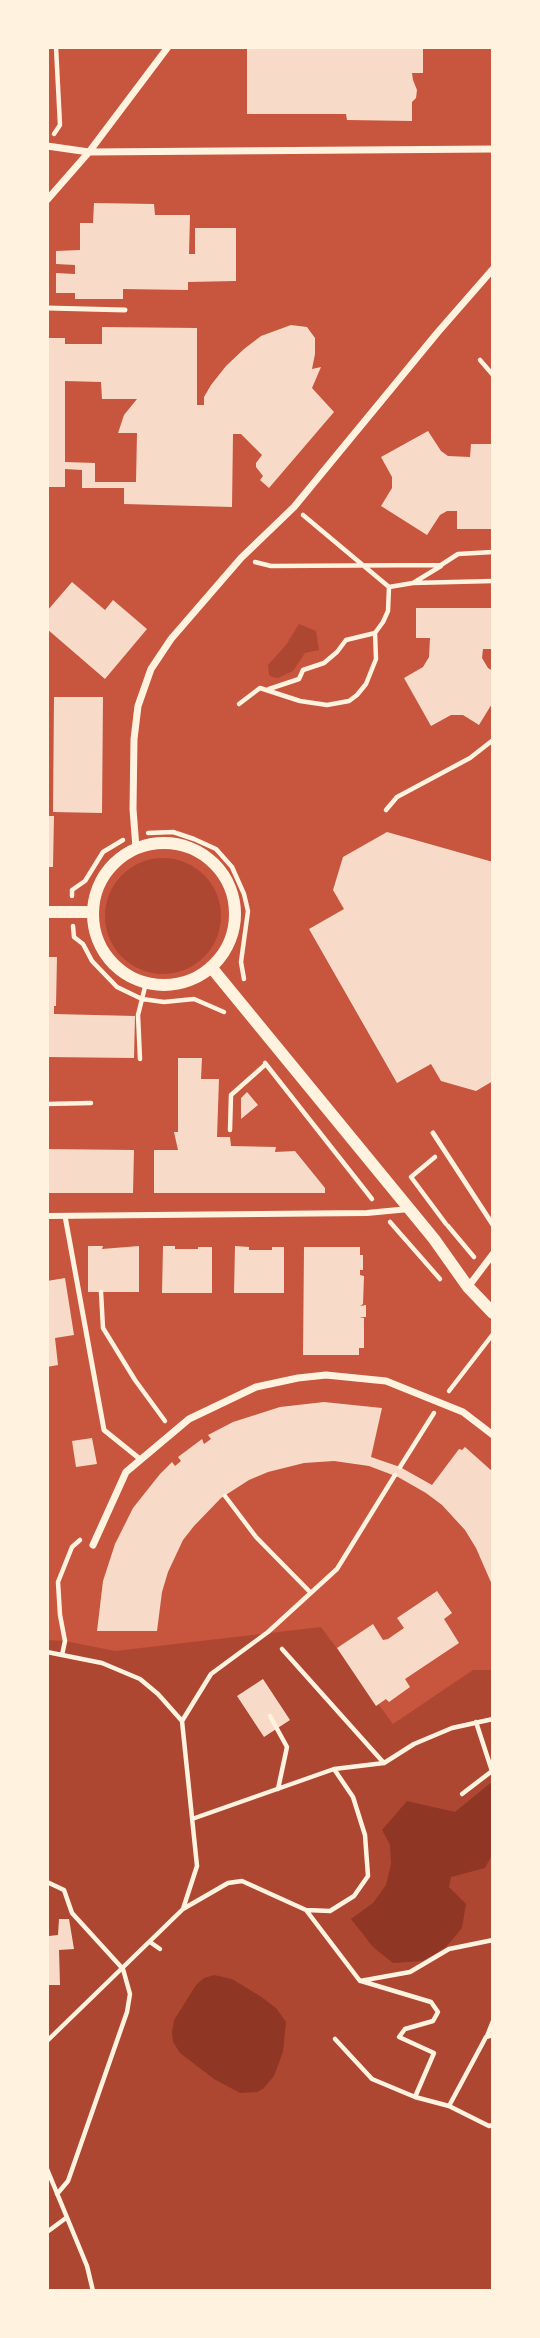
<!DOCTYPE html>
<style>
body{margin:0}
#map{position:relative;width:540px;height:2338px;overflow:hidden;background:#c8553d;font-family:"PT Sans Narrow",sans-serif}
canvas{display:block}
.frame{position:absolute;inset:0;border:49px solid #fff3e0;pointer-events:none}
</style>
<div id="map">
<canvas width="540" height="2338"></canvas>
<div class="frame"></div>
</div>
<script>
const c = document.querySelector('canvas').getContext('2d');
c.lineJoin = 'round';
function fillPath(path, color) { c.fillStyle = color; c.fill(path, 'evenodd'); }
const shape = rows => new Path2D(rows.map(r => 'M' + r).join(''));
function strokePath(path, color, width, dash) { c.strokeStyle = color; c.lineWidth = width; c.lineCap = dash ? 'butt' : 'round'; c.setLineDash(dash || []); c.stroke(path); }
fillPath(shape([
 [299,624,316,631,319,650,305,653,293,671,278,678,272,677,269,675,268,665,286,645],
 '105 916a58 58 0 1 1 116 0a58 58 0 1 1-116 0Z',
 [321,1627,393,1724,473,1670,493,1670,493,2291,47,2291,47,1640,65,1641,115,1651]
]), '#ae4732');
fillPath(shape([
 [493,1781,493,1853,485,1868,451,1877,449,1887,466,1904,462,1928,446,1947,423,1961,393,1963,373,1947,351,1919,373,1903,386,1885,391,1864,390,1845,382,1830,407,1801,455,1812],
 [214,1975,232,1979,260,1996,276,2008,286,2022,283,2052,274,2076,263,2089,257,2092,240,2093,214,2079,180,2053,173,2042,172,2032,174,2020,181,2009,196,1985,204,1978]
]), '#8f3625');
fillPath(shape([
 [247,47,423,47,423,73,412,73,413,80,417,90,416,98,412,102,412,121,347,120,346,114,247,114],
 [94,203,154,204,155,215,190,215,189,254,195,254,195,228,236,228,236,281,188,282,188,290,123,289,123,299,75,299,75,293,56,293,56,273,75,274,75,265,56,264,56,251,80,250,80,223,93,223],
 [291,325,307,327,315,338,315,354,312,369,321,367,312,388,334,412,269,488,260,480,263,476,256,467,256,463,262,455,241,434,233,434,232,507,124,504,124,488,82,488,82,470,65,469,65,487,47,487,47,338,65,338,65,344,102,344,102,327,197,328,197,405,204,405,204,397,211,385,226,366,244,349,261,336],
 [65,381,101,382,102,399,137,399,124,415,118,433,137,433,136,482,95,482,95,463,65,462],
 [428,431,441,451,448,456,470,457,471,444,493,444,493,529,457,529,457,511,447,511,440,515,427,535,381,506,392,488,392,477,381,457],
 [72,582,105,610,113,600,147,629,105,679,47,629,47,611],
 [416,608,493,608,493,649,483,649,482,658,488,668,493,671,493,702,479,725,463,715,451,715,431,726,404,678,423,667,429,657,430,638,416,638],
 [54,697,103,697,102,813,53,812],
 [47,816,54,816,53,867,47,867],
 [387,832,493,862,493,1081,476,1091,441,1081,431,1064,397,1083,309,929,344,909,333,890,343,857],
 [47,957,57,957,56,1006,54,1006,54,1014,135,1016,134,1058,47,1057],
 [178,1058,202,1058,201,1079,219,1079,217,1137,230,1137,231,1146,276,1147,275,1152,295,1151,325,1188,325,1193,154,1193,154,1150,178,1150,174,1132,178,1132],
 [247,1092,258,1105,241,1119,241,1098],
 [47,1149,134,1150,133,1193,47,1193],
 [88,1246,103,1246,102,1249,139,1246,139,1292,88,1292],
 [163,1246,175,1246,175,1249,198,1249,198,1247,212,1247,212,1293,162,1293],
 [235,1246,249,1247,249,1250,272,1250,272,1247,284,1247,284,1293,234,1293],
 [304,1247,360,1247,360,1255,363,1255,363,1270,360,1270,360,1275,364,1276,363,1304,360,1306,366,1305,366,1317,359,1317,364,1318,364,1348,359,1348,359,1355,303,1355],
 [65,1278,74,1335,55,1338,58,1365,47,1367,47,1281],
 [324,1402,382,1408,371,1457,400,1467,432,1485,459,1449,462,1450,465,1447,493,1472,493,1587,476,1548,465,1530,442,1505,426,1493,398,1477,369,1466,334,1461,304,1463,268,1472,249,1480,221,1498,194,1526,183,1540,168,1572,162,1592,157,1631,97,1631,103,1581,115,1544,133,1508,160,1474,172,1462,175,1466,181,1461,178,1457,202,1439,204,1444,211,1439,208,1435,233,1422,280,1407],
 [92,1438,97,1464,76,1467,72,1441],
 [437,1591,452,1613,444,1619,459,1643,405,1679,410,1687,389,1702,386,1699,376,1706,337,1648,373,1624,383,1640,388,1639,404,1628,397,1618],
 [263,1679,290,1720,264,1737,237,1696],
 [59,1919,69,1919,74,1949,59,1950,60,1985,47,1985,49,1936,58,1935]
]), '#f7dbc8');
strokePath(shape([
 [54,134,60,125,56,47],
 [480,360,493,375],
 [303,515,389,587,413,583,493,581],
 [255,562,271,566,441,565,458,554,493,552],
 [413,583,441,566],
 [269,689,299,679,303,670,324,663,337,652,346,640,375,633],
 [239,704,260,688,300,701,327,705,349,701,357,695,366,684,376,659,375,633,383,622,388,611,389,587],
 [386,810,397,797,470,758,493,740],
 [148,833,173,832,194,839,216,849,232,867,244,894,248,911,241,962,244,979],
 [72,896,72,890,85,881,103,852,123,840],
 [73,926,74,937,83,944,92,961,117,987,142,999,164,1002,194,999,224,1012],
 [140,1059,138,1015,146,983],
 [265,1063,372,1199],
 [47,1104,91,1103],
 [230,1130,231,1095,266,1064],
 [435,1157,411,1177,446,1224],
 [390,1222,440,1279],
 [448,1226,474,1257],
 [101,1292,103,1328,135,1380,165,1421],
 [449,1391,493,1334],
 [400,1467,434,1413],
 [225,1496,256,1537,311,1593],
 [282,1649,383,1762],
 [47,1652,102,1663,140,1679,158,1694,182,1721],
 [62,1655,65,1641,60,1615,58,1582,72,1547,80,1540],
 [270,1716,287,1747,278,1789],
 [476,1722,492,1771],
 [334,1769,353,1797,365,1835,368,1876,354,1896,330,1911,306,1910,360,1981,410,1972,449,1949,493,1940],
 [462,1794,492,1771],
 [192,1819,334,1769,384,1763,414,1744,452,1728,493,1719],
 [47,1882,64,1890,72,1913,123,1969,130,1994,127,2012,68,2181,57,2194],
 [183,1909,197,1866,182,1721,211,1674,268,1632,337,1569,395,1475],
 [150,1942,160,1949],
 [487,2036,493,2021],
 [335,2039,372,2079,415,2097,434,2053,399,2037,405,2029,433,2021,438,2012,431,2002,361,1981],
 [47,2041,183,1909,228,1883,242,1881,306,1910],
 [415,2097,449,2106,489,2126,493,2125],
 [449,2106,486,2037,493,2035],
 [47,2169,87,2266,93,2291],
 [47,2232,66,2218]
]), '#fff3e0', 4.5);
strokePath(shape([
 [47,308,125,310],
 [433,1133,493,1225],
 [65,1216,104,1430,140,1459]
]), '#fff3e0', 5);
strokePath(shape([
 [47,1216,367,1213,409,1209]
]), '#fff3e0', 6);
strokePath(shape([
 [47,146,89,152,493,149],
 [47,200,89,152,168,47],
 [136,848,133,809,134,739,138,706,151,669,171,639,241,558,294,507,438,332,493,269],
 [468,1287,493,1254],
 [93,1545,126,1472,189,1419,256,1387,298,1378,326,1375,386,1381,463,1412,493,1435]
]), '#fff3e0', 7);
strokePath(shape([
 '93 914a71 71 0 1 1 142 0a71 71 0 1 1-142 0Z',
 [47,912,93,912],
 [211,967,434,1239,468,1287,493,1313]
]), '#fff3e0', 12);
</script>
